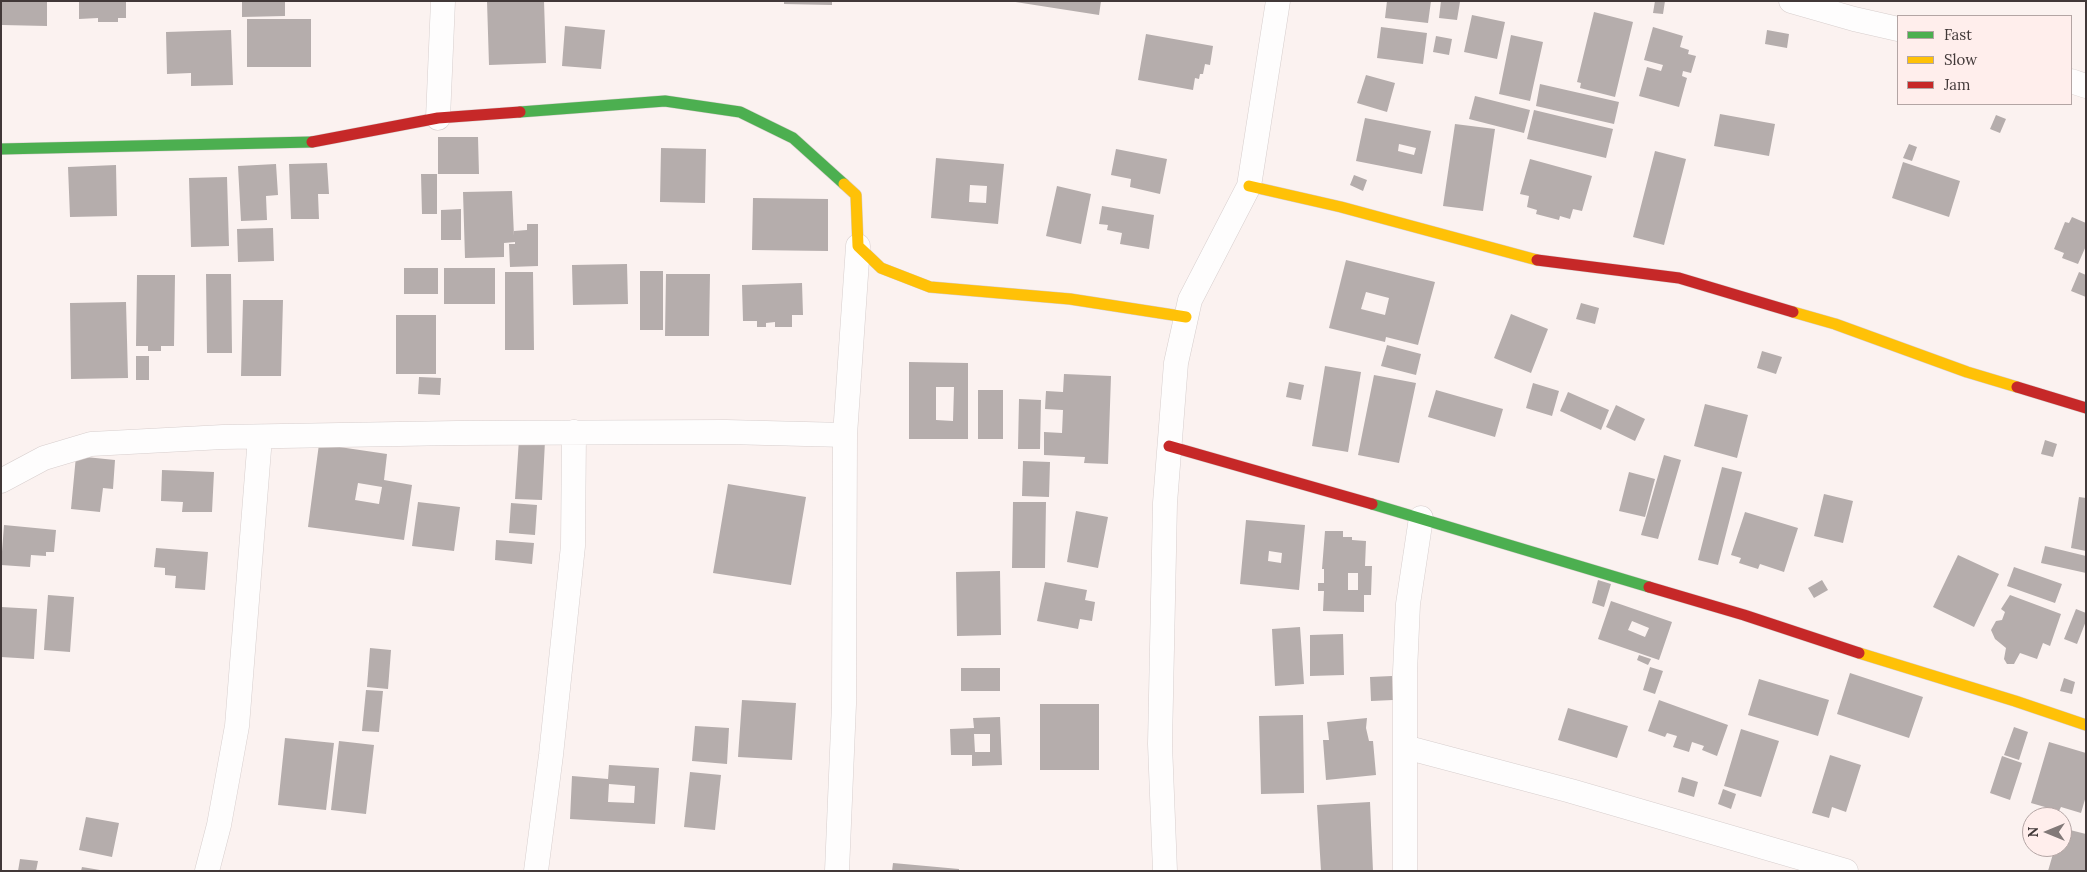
<!DOCTYPE html>
<style>
body{margin:0}
#map{position:relative;width:2087px;height:872px;overflow:hidden;background:#fbf2f0;font-family:Lora,serif}
canvas{display:block}
.frame{position:absolute;inset:0;border:2px solid #413838;pointer-events:none}
.legend{position:absolute;left:1897px;top:15px;width:175px;height:90px;box-sizing:border-box;background:#ffeeec;border:1px solid #b3a5a4;margin:0;padding:6px 9px;list-style:none;font-size:15px;color:#413838}
.legend li{display:flex;align-items:center;gap:10px;height:25px}
.legend b{width:25px;border:1px solid #b3a5a4}
.north{position:absolute;left:2022px;top:807px;width:50px;height:50px;box-sizing:border-box;background:#ffeeec;border:1px solid #b3a5a4;border-radius:50%;rotate:270deg;font-size:14px;font-weight:700;line-height:20px;text-align:center;color:#413838}
.north::after{content:'';display:block;margin:auto;width:18px;height:22px;background:#827978;clip-path:polygon(50% 0,100% 100%,50% 72%,0 100%)}
</style>
<div id="map">
<canvas width="2087" height="872"></canvas>
<div class="frame"></div>
<ul class="legend">
<li><b style="height:6px;background:#4caf50"></b>Fast</li>
<li><b style="height:6px;background:#ffc107"></b>Slow</li>
<li><b style="height:6px;background:#c62828"></b>Jam</li>
</ul>
<div class="north">N</div>
</div>
<script>
const c = document.querySelector('canvas').getContext('2d');
c.lineJoin = 'round';
function fillPath(path, color) { c.fillStyle = color; c.fill(path, 'evenodd'); }
const shape = rows => new Path2D(rows.map(r => 'M' + r).join(''));
function strokePath(path, color, width, dash) { c.strokeStyle = color; c.lineWidth = width; c.lineCap = dash ? 'butt' : 'round'; c.setLineDash(dash || []); c.stroke(path); }
fillPath(shape([
 [2,1,47,1,47,26,2,25],
 [79,1,126,1,126,18,118,18,118,22,98,22,98,18,79,19],
 [242,1,285,1,285,16,242,17],
 [487,1,544,1,546,63,489,65],
 [784,1,832,1,832,5,784,4],
 [1009,1,1101,1,1099,15],
 [1387,1,1431,1,1428,23,1385,18],
 [1441,1,1460,2,1457,20,1439,18],
 [1655,1,1665,1,1663,14,1653,13],
 [1594,12,1633,22,1615,97,1580,88,1581,83,1577,82],
 [1472,15,1505,22,1497,59,1464,52],
 [247,19,311,19,311,67,247,67],
 [565,26,605,30,601,69,562,66],
 [1381,27,1427,33,1423,64,1377,58],
 [1653,27,1683,36,1680,47,1689,50,1688,54,1696,56,1691,73,1683,71,1682,76,1687,78,1679,107,1639,96,1647,67,1661,71,1663,65,1644,60],
 [231,30,233,85,191,86,191,73,167,74,166,32],
 [1767,30,1789,34,1787,48,1765,44],
 [1146,34,1213,46,1210,65,1205,64,1203,74,1200,74,1199,79,1195,78,1193,90,1138,80],
 [1511,35,1543,42,1530,101,1499,94],
 [1436,36,1452,39,1449,55,1433,52],
 [1366,75,1395,83,1387,112,1357,103],
 [1540,84,1619,102,1614,124,1536,106],
 [1475,96,1530,110,1524,133,1469,119],
 [1534,110,1613,129,1606,158,1527,139],
 [1720,114,1775,124,1769,156,1714,146],
 [1996,115,2006,119,2000,133,1990,129],
 [1365,118,1431,131,1422,174,1356,161],
 [1399,144,1416,148,1414,155,1398,151],
 [1455,124,1495,129,1483,211,1443,206],
 [438,137,478,137,479,174,438,174],
 [1909,144,1917,147,1912,161,1903,158],
 [661,148,706,149,705,203,660,202],
 [1116,149,1167,159,1160,194,1130,187,1131,179,1111,175],
 [1655,151,1686,159,1664,245,1633,237],
 [936,158,1004,164,998,224,931,218],
 [970,185,987,186,986,203,969,202],
 [1530,159,1592,176,1582,211,1573,209,1570,219,1560,216,1559,220,1536,214,1537,210,1527,207,1529,196,1520,194],
 [1903,162,1960,181,1949,217,1892,198],
 [327,163,329,194,318,194,319,219,291,219,289,164],
 [276,164,278,195,266,196,267,220,241,221,238,166],
 [116,165,117,216,70,217,68,167],
 [421,174,437,174,437,214,422,214],
 [1354,175,1367,180,1363,191,1350,185],
 [227,177,229,246,191,247,189,178],
 [1057,186,1091,194,1081,244,1046,236],
 [512,191,514,236,514,231,527,230,527,224,538,224,538,266,510,267,509,244,515,244,515,242,504,243,504,257,465,258,463,192],
 [753,198,828,199,828,251,752,250],
 [1102,206,1154,215,1149,249,1120,244,1122,233,1107,230,1108,225,1099,224],
 [461,209,461,240,441,240,441,210],
 [2072,217,2086,223,2086,246,2078,264,2062,258,2064,253,2054,249,2065,222,2069,223],
 [273,228,274,261,238,262,237,229],
 [1346,260,1435,282,1418,345,1386,337,1385,342,1329,328],
 [1366,292,1389,298,1385,315,1361,309],
 [627,264,628,304,573,305,572,265],
 [404,268,438,268,438,294,404,294],
 [444,268,495,268,495,304,444,304],
 [640,271,663,271,663,330,640,330],
 [505,272,533,272,534,350,505,350],
 [2079,272,2086,275,2086,297,2071,291],
 [206,274,231,274,232,353,207,353],
 [666,274,710,274,709,336,665,336],
 [137,275,175,275,174,346,161,346,161,351,148,351,148,346,136,346],
 [802,283,803,315,792,315,792,327,775,327,775,322,766,323,766,327,757,327,757,321,743,321,742,285],
 [243,300,283,300,281,376,241,376],
 [126,302,128,378,71,379,70,303],
 [1581,303,1599,308,1595,324,1576,319],
 [1511,314,1548,329,1531,373,1494,358],
 [396,315,436,315,436,374,396,374],
 [1387,345,1421,354,1416,375,1381,366],
 [1762,351,1782,357,1776,374,1757,368],
 [136,356,149,356,149,380,136,380],
 [909,362,968,363,968,439,909,439],
 [936,387,954,387,953,421,936,420],
 [1325,366,1361,372,1348,452,1312,446],
 [1064,374,1111,376,1108,464,1084,463,1085,457,1044,455,1044,432,1062,433,1063,410,1045,409,1046,391,1063,392],
 [1374,375,1416,383,1399,463,1358,455],
 [419,377,441,378,440,395,418,394],
 [1289,382,1304,385,1301,400,1286,397],
 [1533,383,1559,391,1552,416,1526,408],
 [978,390,1003,390,1003,439,978,439],
 [1436,390,1503,409,1495,437,1428,417],
 [1568,392,1609,410,1601,430,1560,411],
 [1019,399,1041,400,1040,449,1018,449],
 [1705,404,1748,415,1737,458,1694,446],
 [1616,405,1645,419,1635,441,1606,427],
 [519,439,545,441,542,500,515,499],
 [2045,440,2057,444,2053,457,2041,454],
 [319,444,387,454,384,480,412,485,404,540,308,527],
 [358,483,382,487,379,504,355,500],
 [1664,455,1681,460,1658,539,1641,535],
 [76,456,115,460,113,489,103,488,100,512,71,509],
 [1023,461,1050,462,1049,497,1022,496],
 [1722,467,1742,472,1718,565,1698,560],
 [162,470,214,472,212,512,182,512,183,502,161,501],
 [1629,472,1655,479,1645,517,1619,511],
 [728,484,806,497,791,585,713,573],
 [1824,494,1853,501,1843,543,1814,536],
 [2079,497,2086,498,2086,551,2071,548],
 [418,502,460,507,454,551,412,546],
 [1013,502,1046,502,1045,568,1012,568],
 [511,503,537,505,535,535,509,533],
 [1076,511,1108,517,1098,568,1067,562],
 [1745,512,1798,528,1784,572,1760,564,1758,569,1739,563,1741,558,1731,555],
 [1246,520,1305,525,1299,590,1240,584],
 [1269,551,1282,553,1281,563,1268,561],
 [4,525,56,530,54,552,46,552,46,556,31,555,30,567,1,565],
 [1325,531,1343,531,1343,537,1352,537,1352,540,1366,541,1365,566,1372,566,1371,595,1364,595,1364,612,1323,611,1324,591,1318,591,1318,583,1324,583,1324,569,1322,569],
 [1348,573,1358,573,1358,590,1348,590],
 [496,540,534,543,532,564,495,560],
 [2045,546,2086,556,2086,573,2041,563],
 [156,548,208,552,205,590,175,588,176,576,165,575,165,568,154,567],
 [1958,555,1999,574,1974,627,1933,607],
 [2014,567,2062,584,2055,603,2007,586],
 [1000,571,1001,635,957,636,956,572],
 [1598,580,1611,584,1604,607,1592,603],
 [1822,580,1828,590,1814,598,1808,588],
 [1045,582,1087,590,1085,600,1095,602,1092,621,1080,619,1078,629,1037,621],
 [48,595,74,597,70,652,44,650],
 [2010,595,2061,614,2050,646,2043,643,2037,659,2020,653,2014,664,2007,664,2004,659,2006,648,1995,639,1991,630,1996,621,2002,620,2005,612,2001,609],
 [1611,601,1672,622,1659,660,1598,639],
 [1632,621,1649,628,1645,637,1628,630],
 [1,607,37,609,34,659,1,657],
 [2076,609,2086,613,2086,621,2077,644,2064,639],
 [1300,627,1304,684,1275,686,1272,629],
 [1343,634,1344,675,1310,676,1310,635],
 [370,648,391,650,388,689,367,687],
 [1639,655,1651,659,1648,665,1637,660],
 [1650,667,1663,671,1655,694,1643,690],
 [961,668,1000,668,1000,691,961,691],
 [1850,673,1923,697,1909,738,1837,714],
 [1392,676,1393,700,1371,701,1370,677],
 [2064,678,2075,682,2072,694,2060,691],
 [1759,679,1829,700,1818,736,1748,715],
 [366,690,383,691,379,732,362,731],
 [742,700,796,703,792,760,738,757],
 [1659,700,1728,725,1717,756,1702,750,1704,746,1692,742,1689,752,1673,747,1677,736,1667,733,1665,737,1648,731],
 [1040,704,1099,704,1099,770,1040,770],
 [1568,708,1628,726,1617,758,1558,740],
 [1303,715,1304,793,1261,794,1259,716],
 [1000,717,1002,765,972,766,972,755,951,755,950,729,974,728,973,718],
 [974,734,990,734,990,752,975,752],
 [1367,718,1366,728,1369,741,1373,741,1376,775,1326,780,1323,740,1329,740,1327,722],
 [695,726,729,728,727,764,692,761],
 [2014,727,2028,732,2019,760,2004,755],
 [1741,729,1779,741,1761,797,1724,786],
 [285,738,334,743,326,810,278,805],
 [339,741,374,745,366,814,331,810],
 [2049,742,2086,753,2086,796,2081,813,2061,807,2059,811,2031,803],
 [1830,755,1861,765,1846,812,1832,807,1829,818,1812,813],
 [2002,756,2022,763,2010,800,1990,793],
 [609,765,659,768,655,824,570,819,572,776,608,779],
 [609,784,635,786,634,803,608,802],
 [690,772,721,775,715,830,684,827],
 [1682,777,1698,782,1694,797,1678,792],
 [1723,789,1736,794,1731,809,1718,804],
 [1370,802,1373,871,1321,871,1317,805],
 [86,817,119,823,112,857,79,850],
 [2062,828,2086,834,2086,871,2048,871,2055,847,2062,847],
 [20,859,38,861,36,871,18,871],
 [893,863,959,869,959,871,892,871],
 [82,867,100,870,100,871,81,871]
]), '#b5adac');
const street = shape([
 [1791,1,1854,19,1898,29],
 [2071,81,2086,86],
 [438,118,443,1],
 [1,481,44,458,91,444,223,437,457,433,726,432,845,435],
 [1405,747,1571,791,1846,871],
 [207,871,219,825,237,726,260,437],
 [536,871,551,755,573,546,574,432],
 [837,871,844,704,845,435,858,246],
 [1165,871,1160,744,1165,503,1176,363,1190,300,1249,186,1278,1],
 [1405,871,1405,672,1408,604,1421,518]
]);
const fast = shape([
 [520,112,665,101,740,112,793,138,844,184],
 [1,149,312,142],
 [1372,504,1649,587]
]);
const slow = shape([
 [844,184,856,195,858,246,881,268,930,287,1070,299,1186,317],
 [1249,186,1341,207,1537,260],
 [1793,312,1835,324,1967,372,2017,387],
 [1859,653,2015,701,2086,725]
]);
const jam = shape([
 [312,142,438,118,520,112],
 [1537,260,1679,278,1793,312],
 [2017,387,2086,408],
 [1169,446,1372,504],
 [1649,587,1744,615,1859,653]
]);
strokePath(street, '#d7cecd', 25);
strokePath(fast, '#d7cecd', 12);
strokePath(slow, '#d7cecd', 12);
strokePath(jam, '#d7cecd', 12);
strokePath(street, '#fefdfd', 24);
strokePath(fast, '#4caf50', 11);
strokePath(slow, '#ffc107', 11);
strokePath(jam, '#c62828', 11);
</script>
